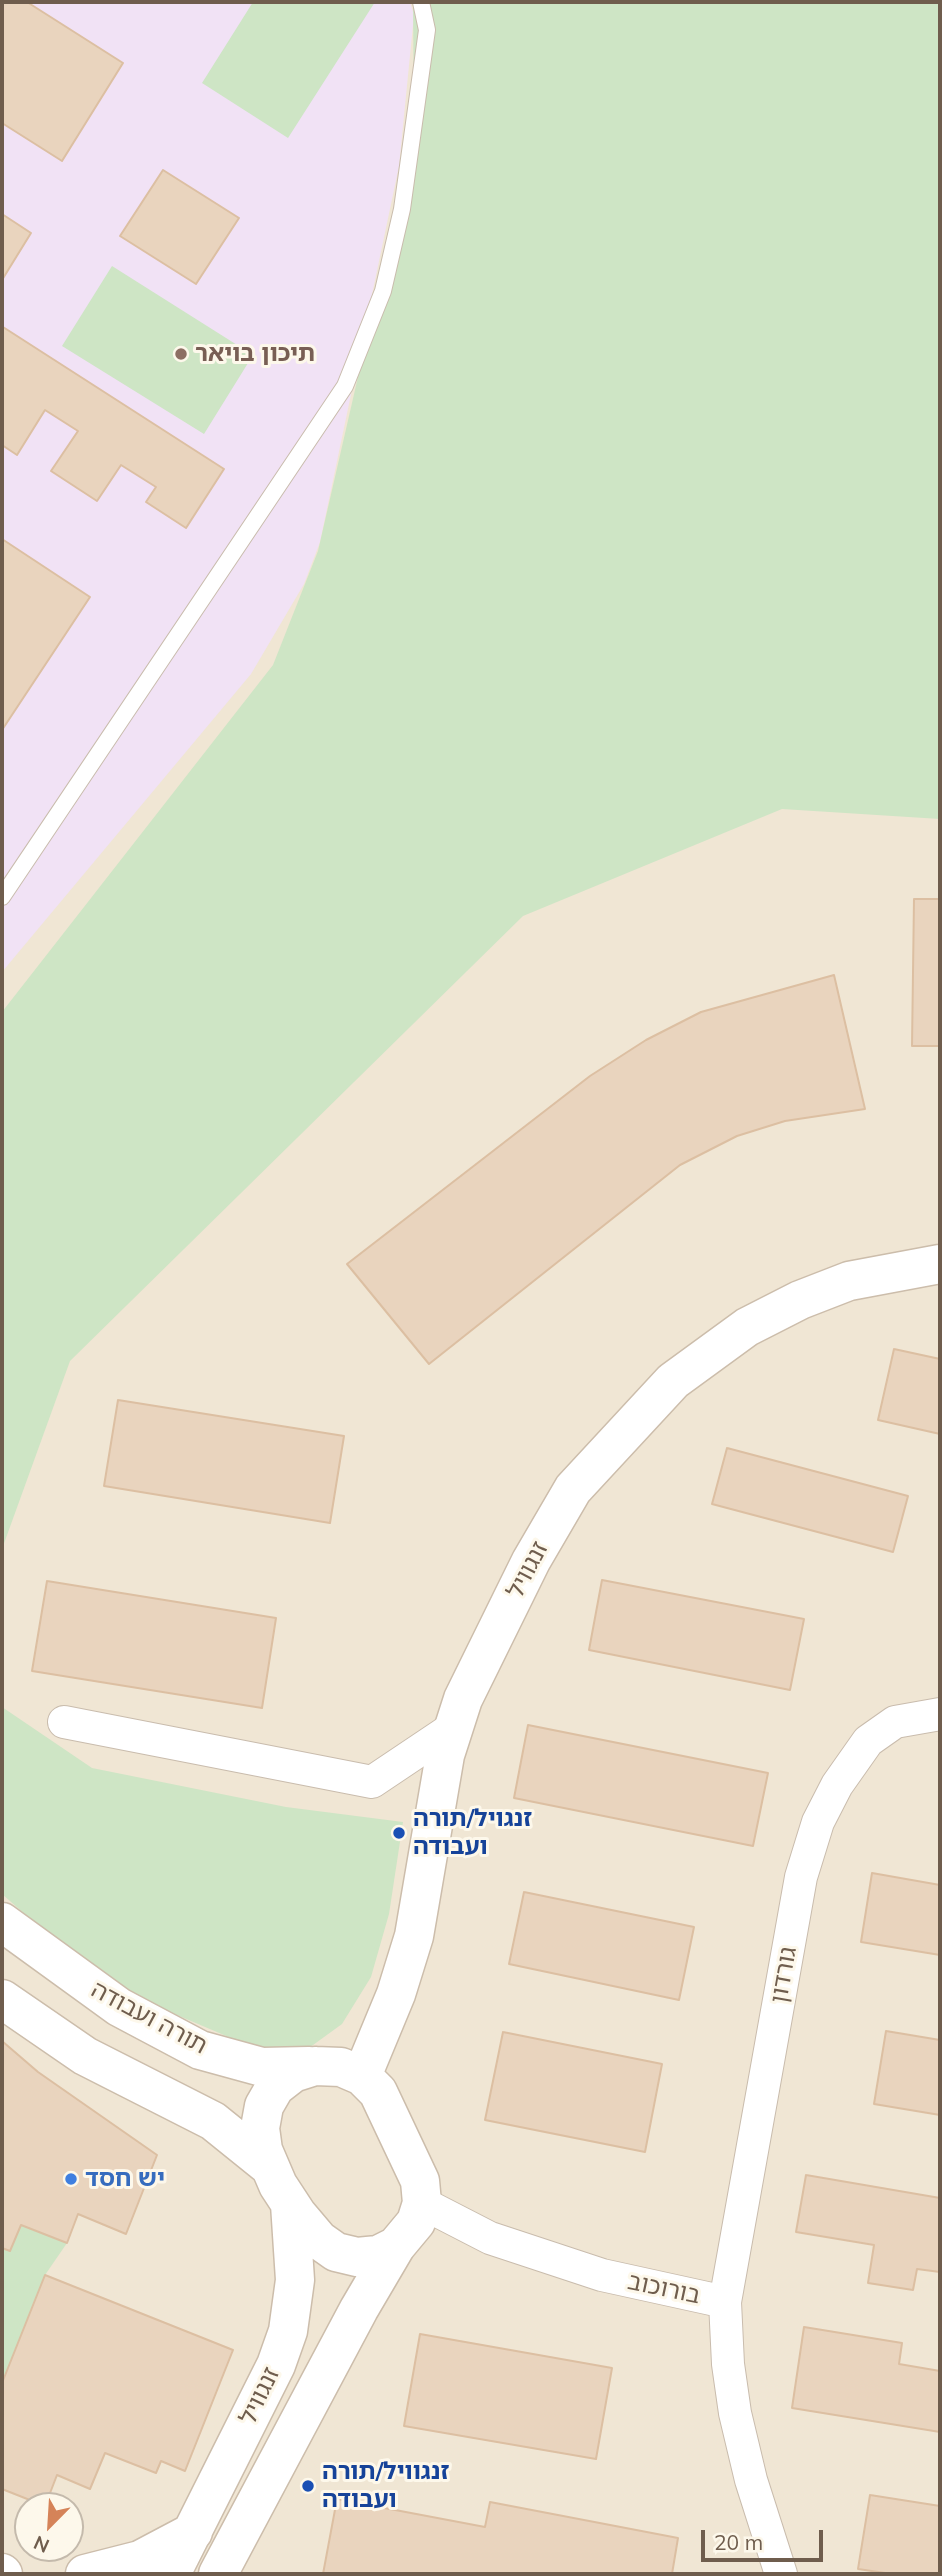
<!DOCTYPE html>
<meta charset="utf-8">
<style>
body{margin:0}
#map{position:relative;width:942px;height:2576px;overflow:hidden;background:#f9f4e5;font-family:Mulish,sans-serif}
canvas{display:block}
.frame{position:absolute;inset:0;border:4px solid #6f5d4d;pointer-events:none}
.north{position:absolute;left:14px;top:2492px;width:70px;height:70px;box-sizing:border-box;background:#fdf8eb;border:2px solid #c4baac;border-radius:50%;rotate:204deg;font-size:19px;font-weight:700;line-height:28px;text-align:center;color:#6f5d4d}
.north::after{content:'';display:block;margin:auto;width:24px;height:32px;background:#d58358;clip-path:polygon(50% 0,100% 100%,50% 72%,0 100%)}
.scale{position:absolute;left:701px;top:2530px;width:122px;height:32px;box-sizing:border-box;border:4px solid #6f5d4d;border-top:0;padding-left:9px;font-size:21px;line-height:24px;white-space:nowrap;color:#6f5d4d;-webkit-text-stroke:5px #fdf8eb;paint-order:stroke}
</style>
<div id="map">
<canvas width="942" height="2576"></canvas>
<div class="frame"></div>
<div class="north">N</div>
<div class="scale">20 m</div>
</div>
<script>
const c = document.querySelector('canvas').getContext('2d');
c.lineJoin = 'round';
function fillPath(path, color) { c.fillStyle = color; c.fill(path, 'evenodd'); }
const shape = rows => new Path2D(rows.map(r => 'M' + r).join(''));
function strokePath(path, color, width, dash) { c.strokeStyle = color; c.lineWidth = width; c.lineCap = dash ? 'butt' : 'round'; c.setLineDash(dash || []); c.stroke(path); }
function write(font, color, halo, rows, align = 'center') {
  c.font = font + ' Mulish,"Noto Sans Hebrew",sans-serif'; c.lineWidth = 6; c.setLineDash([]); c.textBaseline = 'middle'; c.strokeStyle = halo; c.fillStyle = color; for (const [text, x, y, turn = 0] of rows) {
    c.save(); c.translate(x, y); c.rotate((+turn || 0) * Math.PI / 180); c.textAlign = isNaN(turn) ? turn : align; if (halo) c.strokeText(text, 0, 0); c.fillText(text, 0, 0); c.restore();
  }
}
fillPath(shape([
 [2,2,940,2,940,2574,2,2574],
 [28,2506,70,2506,70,2548,28,2548]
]), '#f0e6d4');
fillPath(shape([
 [2,2,410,2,414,15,399,166,320,542,304,584,251,674,2,972]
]), '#f1e2f5');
fillPath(shape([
 [253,2,375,2,288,138,202,83],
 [413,2,940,2,940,819,782,809,523,916,70,1361,2,1549,2,1012,273,665,318,551,414,133],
 [112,266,253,355,204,434,62,346],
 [2,1707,92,1768,286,1807,403,1822,389,1914,371,1977,342,2024,302,2053,245,2044,144,2001,52,1938,2,1894],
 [21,2225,67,2243,45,2275,2,2383,2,2248,10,2251]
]), '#cee5c5');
const building = shape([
 [2,2,27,2,123,63,62,161,2,123,2,2],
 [163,170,239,218,196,284,120,236,163,170],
 [2,214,31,233,2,280,2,214],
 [3,327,224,469,186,528,146,502,156,487,121,465,97,501,51,471,78,431,45,410,17,455,2,445,3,327],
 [2,539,90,597,2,730,2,539],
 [914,899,940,899,940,1046,912,1046,914,899],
 [834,975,865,1109,785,1121,737,1136,680,1165,429,1364,347,1264,590,1076,646,1040,701,1012,834,975],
 [894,1349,940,1359,940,1434,878,1420,894,1349],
 [118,1400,344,1436,330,1523,104,1486,118,1400],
 [727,1448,908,1496,893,1552,712,1504,727,1448],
 [602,1580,804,1619,790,1690,589,1650,602,1580],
 [47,1581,276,1618,262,1708,32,1671,47,1581],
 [528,1725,768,1773,753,1846,514,1798,528,1725],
 [872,1873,940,1885,940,1955,861,1942,872,1873],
 [524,1892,694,1927,679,2000,509,1964,524,1892],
 [886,2031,940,2040,940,2115,874,2104,886,2031],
 [503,2032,662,2064,645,2152,485,2120,503,2032],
 [2,2041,38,2072,157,2155,126,2234,78,2214,67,2243,21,2225,10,2251,2,2248,2,2041],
 [806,2175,940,2198,940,2272,917,2269,913,2290,868,2283,874,2245,796,2232,806,2175],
 [45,2275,233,2350,185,2471,161,2461,156,2473,105,2453,90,2489,57,2475,45,2506,2,2489,2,2383,45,2275],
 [804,2327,902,2343,899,2364,940,2371,940,2432,792,2408,804,2327],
 [420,2334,612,2368,596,2459,404,2426,420,2334],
 [870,2495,940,2506,940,2574,892,2574,858,2569,870,2495],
 [337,2499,485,2527,490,2502,678,2538,672,2574,323,2574,337,2499]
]);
fillPath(building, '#e9d4be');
strokePath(building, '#dcbfa2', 2);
const lane = shape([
 [2,897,345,386,383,291,402,209,427,30,421,2]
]);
const street = shape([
 [64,1722,372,1782,454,1727],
 [422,2203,490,2238,602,2275,725,2302],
 [781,2574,751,2480,735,2413,728,2364,725,2302,801,1877,818,1822,837,1785,868,1741,895,1722,940,1714]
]);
const secondary = shape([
 [2,1922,119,2007,200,2050,262,2067,309,2066],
 [2,1999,85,2056,213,2121,270,2167],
 [315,2066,341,2067,362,2076,378,2092,420,2181,422,2203,416,2222,396,2246,378,2255,357,2257,336,2252,319,2240,297,2214,278,2185,263,2150,260,2128,264,2106,275,2087,293,2073,315,2066],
 [362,2076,396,1994,414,1936,445,1755,463,1699,531,1561,573,1489,673,1381,747,1327,800,1300,849,1281,940,1264],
 [2,2573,3,2574],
 [85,2574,140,2560,193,2532],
 [171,2574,276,2365,288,2331,295,2280,290,2204],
 [218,2574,359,2309,396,2246]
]);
strokePath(lane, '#c9bcad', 18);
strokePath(street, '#c9bcad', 34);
strokePath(secondary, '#ccbdab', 41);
strokePath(lane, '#fff', 16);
strokePath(street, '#fff', 32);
strokePath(secondary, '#fff', 38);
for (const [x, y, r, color] of [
 [181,354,7,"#8d6e63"],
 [399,1833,7,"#1a4fb4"],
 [71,2179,7,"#3f7fe0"],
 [308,2486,7,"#1a4fb4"]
]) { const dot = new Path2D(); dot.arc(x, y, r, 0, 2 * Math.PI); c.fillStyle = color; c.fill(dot); strokePath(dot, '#fdf8eb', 2.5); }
write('bold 24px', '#785e54', '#fdf8eb', [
 ["תיכון בויאר",195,354]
], 'left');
write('24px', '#6f5d4d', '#fdf8eb', [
 ["זנגוויל",528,1570,-62],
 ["גורדון",784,1975,-80],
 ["תורה ועבודה",149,2018,28],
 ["בורוכוב",664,2289,12],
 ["זנגוויל",260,2396,-64]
]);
write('bold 24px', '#164399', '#fdf8eb', [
 ["זנגויל/תורה",413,1819],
 ["ועבודה",413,1847],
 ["זנגוויל/תורה",322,2472],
 ["ועבודה",322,2500]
], 'left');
write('bold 24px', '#366cbe', '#fdf8eb', [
 ["יש חסד",85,2179]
], 'left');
</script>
